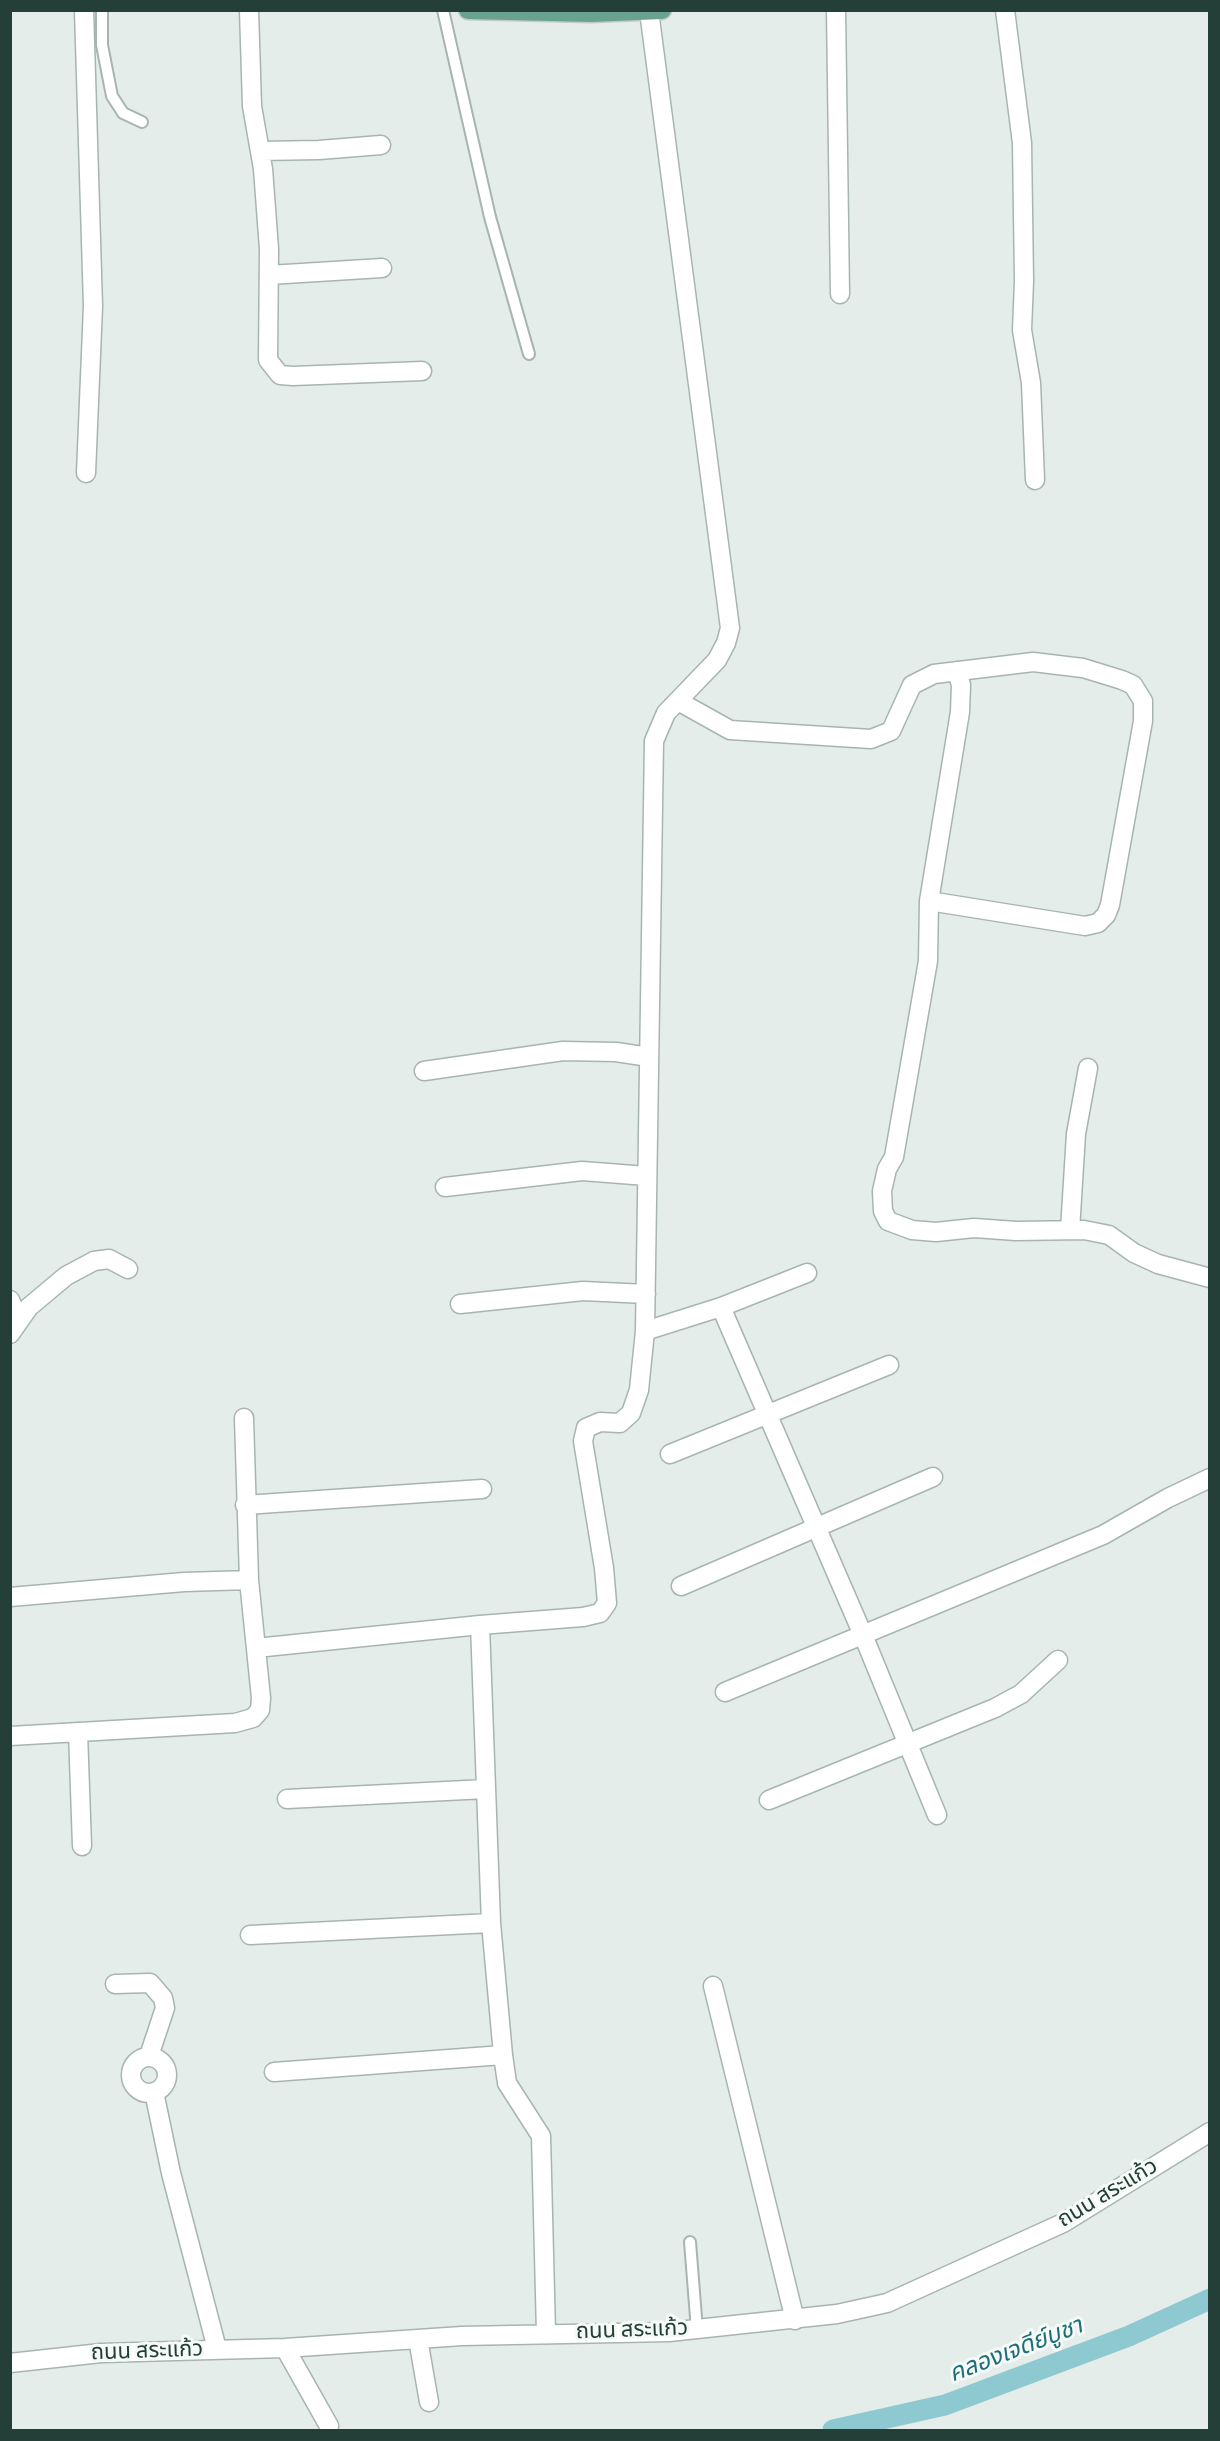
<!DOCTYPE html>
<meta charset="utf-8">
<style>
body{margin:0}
#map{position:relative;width:1220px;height:2441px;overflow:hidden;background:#e4ede9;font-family:"Titillium Web",sans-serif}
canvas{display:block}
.frame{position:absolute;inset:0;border:12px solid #243f37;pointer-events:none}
</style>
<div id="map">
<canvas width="1220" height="2441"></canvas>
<div class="frame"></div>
</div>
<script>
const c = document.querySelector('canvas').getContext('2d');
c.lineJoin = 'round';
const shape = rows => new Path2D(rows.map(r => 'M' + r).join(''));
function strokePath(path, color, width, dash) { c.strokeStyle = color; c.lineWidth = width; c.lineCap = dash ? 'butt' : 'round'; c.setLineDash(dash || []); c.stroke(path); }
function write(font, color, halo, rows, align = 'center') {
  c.font = font + ' "Titillium Web","Noto Sans Thai",sans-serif'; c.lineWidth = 6; c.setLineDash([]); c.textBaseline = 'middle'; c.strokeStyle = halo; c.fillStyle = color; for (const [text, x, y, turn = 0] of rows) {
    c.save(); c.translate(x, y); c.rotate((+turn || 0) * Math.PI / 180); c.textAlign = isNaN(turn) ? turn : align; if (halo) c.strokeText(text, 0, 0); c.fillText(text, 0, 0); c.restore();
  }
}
strokePath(shape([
 [833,2430,945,2405,1129,2336,1210,2299]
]), '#8ec9d1', 21);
const service = shape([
 [102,10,102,45,112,96,123,113,142,122],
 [443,10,490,217,529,354],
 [690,2242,697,2330]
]);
const minor = shape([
 [84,10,93,306,86,473],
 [249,10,252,106,263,169,269,249,268,360,280,375,293,376,422,371],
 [836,10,840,294],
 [1005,10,1022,143,1024,281,1022,330,1031,383,1035,480],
 [260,151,319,150,381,145],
 [269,275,382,268],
 [957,671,961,685,960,712,929,901,928,961,894,1157,887,1169,882,1191,883,1211,888,1221,912,1230,936,1232,974,1228,1016,1231,1084,1230,1109,1235,1134,1253,1158,1264,1210,1278],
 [678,701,730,730,871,739,891,731,912,685,934,674,1033,662,1083,668,1122,680,1133,685,1143,701,1143,721,1110,905,1106,915,1098,923,1085,926,929,901],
 [424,1071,563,1051,616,1052,649,1057],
 [445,1187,582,1171,647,1176],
 [1070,1230,1076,1134,1088,1068],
 [10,1300,19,1320],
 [460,1304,583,1291,646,1294],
 [721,1307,863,1635,937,1815],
 [645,1331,721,1307,807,1273],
 [10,1334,29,1307,66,1276,94,1261,109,1259,128,1269],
 [670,1454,889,1365],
 [245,1505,482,1489],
 [681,1586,933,1477],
 [10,1597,184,1582,249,1580],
 [256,1648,480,1625],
 [725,1692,1103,1535,1168,1498,1210,1478],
 [78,1732,82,1846],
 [10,1736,235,1723,253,1718,260,1710,261,1698,249,1580,244,1418],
 [287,1799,486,1789],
 [769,1800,995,1708,1021,1694,1058,1660],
 [250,1935,491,1923],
 [115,1984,150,1983,163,1998,165,2008,149,2056],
 [713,1986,795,2320],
 '131 2075a18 18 0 1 1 36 0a18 18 0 1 1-36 0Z',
 [274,2072,503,2055],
 [154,2092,171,2173,217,2349],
 [546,2333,541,2136,507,2083,503,2055,491,1923,480,1625,583,1617,600,1613,607,1603,604,1568,583,1441,586,1428,600,1422,620,1423,631,1413,639,1390,645,1331,654,741,666,713,717,660,726,643,730,628,649,11],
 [418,2339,429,2402],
 [285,2348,329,2426],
 [10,2363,101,2353,285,2348,462,2336,669,2332,837,2314,887,2303,1063,2223,1210,2132]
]);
const primary = shape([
 [468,10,591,13,662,10]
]);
strokePath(service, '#a7b5b0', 14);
strokePath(minor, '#a7b5b0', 21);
strokePath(primary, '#c2c9c7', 21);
strokePath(service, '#fff', 10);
strokePath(minor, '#fff', 18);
strokePath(primary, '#6aa292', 18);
write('22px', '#243f37', '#f5faf7', [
 ["ถนน สระแก้ว",1108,2194,-31],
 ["ถนน สระแก้ว",632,2331,-2],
 ["ถนน สระแก้ว",147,2352,-2]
]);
write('italic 24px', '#1e6e7a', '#f5faf7', [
 ["คลองเจดีย์บูชา",1016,2351,-21]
]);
</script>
